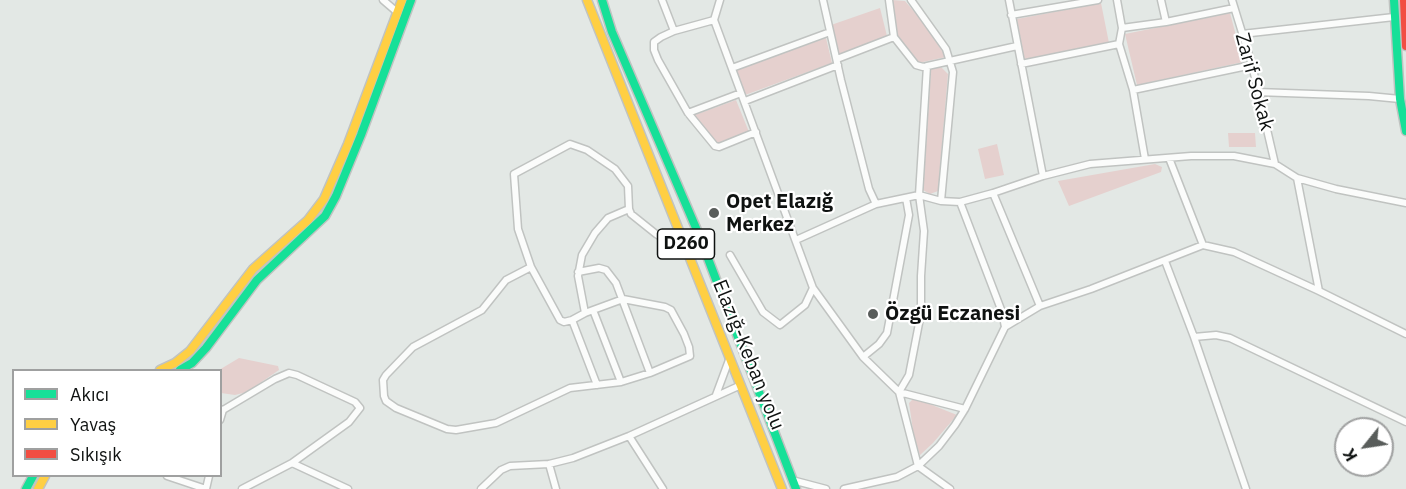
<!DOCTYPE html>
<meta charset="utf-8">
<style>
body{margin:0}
#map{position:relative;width:1406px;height:489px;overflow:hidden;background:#e3e8e5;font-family:"IBM Plex Sans",sans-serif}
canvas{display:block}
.legend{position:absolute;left:12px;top:369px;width:210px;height:108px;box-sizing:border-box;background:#fff;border:2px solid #9fa0a0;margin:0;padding:8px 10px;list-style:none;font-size:18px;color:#0f1211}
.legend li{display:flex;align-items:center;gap:12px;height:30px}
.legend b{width:30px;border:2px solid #9fa0a0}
.north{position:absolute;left:1334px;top:417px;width:60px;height:60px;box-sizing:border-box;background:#fff;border:2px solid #9fa0a0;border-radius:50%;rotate:240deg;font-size:16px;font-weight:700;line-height:24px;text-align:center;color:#0f1211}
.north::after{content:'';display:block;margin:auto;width:21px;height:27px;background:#595d5b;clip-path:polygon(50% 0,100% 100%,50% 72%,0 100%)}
</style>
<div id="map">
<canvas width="1406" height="489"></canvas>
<ul class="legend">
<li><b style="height:8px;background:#16e098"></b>Akıcı</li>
<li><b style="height:8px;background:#ffcf43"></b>Yavaş</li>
<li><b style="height:8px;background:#f24e42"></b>Sıkışık</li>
</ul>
<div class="north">K</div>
</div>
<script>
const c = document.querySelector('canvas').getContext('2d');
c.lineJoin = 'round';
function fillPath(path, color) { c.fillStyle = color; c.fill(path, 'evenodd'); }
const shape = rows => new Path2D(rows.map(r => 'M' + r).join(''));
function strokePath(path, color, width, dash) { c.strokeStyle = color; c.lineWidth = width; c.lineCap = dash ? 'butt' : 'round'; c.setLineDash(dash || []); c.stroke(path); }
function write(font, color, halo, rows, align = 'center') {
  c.font = font + ' "IBM Plex Sans",sans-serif'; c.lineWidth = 4.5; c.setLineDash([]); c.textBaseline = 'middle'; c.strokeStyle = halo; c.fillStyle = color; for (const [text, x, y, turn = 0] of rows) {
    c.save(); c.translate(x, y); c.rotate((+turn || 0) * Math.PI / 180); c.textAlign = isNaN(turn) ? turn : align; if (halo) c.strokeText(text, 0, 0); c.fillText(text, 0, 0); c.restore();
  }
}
fillPath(shape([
 [892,0,905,1,924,23,946,57,918,63,896,34],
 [1101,3,1109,43,1028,60,1024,58,1017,19],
 [880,8,887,36,844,54,839,55,831,25],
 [1230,13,1243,62,1137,85,1125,34],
 [826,38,832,63,745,95,736,70],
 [941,67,948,74,938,191,930,194,923,190,931,69],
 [736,100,749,132,716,146,692,116],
 [1228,133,1255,133,1256,147,1229,147],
 [997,144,1004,175,985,179,978,149],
 [1155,164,1162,167,1161,172,1069,206,1058,181],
 [239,358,278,366,279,370,247,392,235,395,221,393,219,370],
 [917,399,957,415,933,443,920,455,914,437,909,403,912,400]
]), '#e5d0ce');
const street = shape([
 [383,0,397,12],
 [662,0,674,31],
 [720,0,714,20,674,31,661,37,654,42,654,50,658,60,688,113,715,146,719,147,756,132],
 [823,0,841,80,869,189,876,204],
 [889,0,894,37],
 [911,0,946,49,953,72,941,201],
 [1009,0,1043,176],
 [1117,0,1122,28,1119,44,1133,90,1145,159],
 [1161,0,1166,22],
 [1232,0,1252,65,1275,164],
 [1011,15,1098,0],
 [714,20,813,288,805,305,780,325,763,312,730,255],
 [1122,28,1166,22,1234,8],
 [1242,34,1394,17],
 [837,59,894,37,916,65,923,67,1017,46],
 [1021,64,1119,44],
 [927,66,919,195,924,231,921,276,921,313,909,375,899,392,918,466,950,489],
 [732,68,830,32],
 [1133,90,1252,65],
 [1257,92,1369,96,1400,99],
 [745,101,838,65],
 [688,113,741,93],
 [1169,158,1203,245],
 [1297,178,1319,291],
 [993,193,1040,306],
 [960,202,1002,312,1005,327],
 [796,240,876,204,919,195,941,201,960,202,993,193,1043,176,1090,164,1191,156,1234,156,1275,164,1297,178,1336,189,1406,203],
 [1165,261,1194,337,1246,489],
 [531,267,560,320,564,322,572,320,585,313,578,276,582,255,595,233,608,218,629,209],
 [578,272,599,268,606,270,616,283,650,373],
 [813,288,863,357,899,392,965,409],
 [593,310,621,382],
 [585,313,623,299,665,307,671,310,684,334,689,347,690,356,650,373,621,382,570,388,496,423,456,430,447,429,396,408,386,401,384,396,383,380,386,375,413,347,482,310,506,280,531,267,518,229,514,174,570,144,587,150,615,169,628,186,629,209,631,214,656,234,672,244,686,246,701,241],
 [572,320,597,385],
 [1194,337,1216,335,1230,338,1406,422],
 [863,357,879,344,887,333,909,215,906,198],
 [716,395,729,360],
 [220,409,223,410,220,420],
 [223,410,275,379,289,373,297,375,355,402,360,408,349,422,292,463,242,489],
 [629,436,663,489],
 [292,463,348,489],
 [549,464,556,489],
 [167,476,206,489],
 [792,480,826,489],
 [206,489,209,476],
 [481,489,501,470,510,466,549,464,573,458,629,436,741,385],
 [844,489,897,477,918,466,939,446,955,425,965,409,1005,327,1040,306,1091,289,1203,245,1234,252,1319,291,1406,334]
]);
const fast = shape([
 [602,0,612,32,699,235,796,489],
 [1394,0,1400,99,1406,131],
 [180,370,192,363,206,348,257,280,325,216,336,196,361,135,411,0],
 [26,489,33,476]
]);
const slow = shape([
 [587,0,782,489],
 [160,370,175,363,190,351,253,269,308,220,324,199,348,144,402,0],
 [38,489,45,476]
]);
const jam = shape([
 [1404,0,1406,46]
]);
strokePath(street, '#c0c3c1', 9);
strokePath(fast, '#c0c3c1', 11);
strokePath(slow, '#c0c3c1', 11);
strokePath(jam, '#c0c3c1', 11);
strokePath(street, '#fbfcfb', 6);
strokePath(fast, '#16e098', 8);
strokePath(slow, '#ffcf43', 8);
strokePath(jam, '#f24e42', 8);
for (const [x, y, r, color] of [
 [714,213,6,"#595d5b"],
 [873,314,6,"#595d5b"]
]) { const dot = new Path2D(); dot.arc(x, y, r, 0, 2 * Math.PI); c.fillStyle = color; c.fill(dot); strokePath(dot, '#fff', 2); }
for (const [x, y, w] of [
 [686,244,57]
]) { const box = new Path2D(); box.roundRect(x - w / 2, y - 15, w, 30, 4.5); c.fillStyle = '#fff'; c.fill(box); strokePath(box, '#0f1211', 1.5); }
write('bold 18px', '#0f1211', null, [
 ["D260",686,244]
]);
write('20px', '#0f1211', '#fff', [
 ["Zarif Sokak",1254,82,75],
 ["Elazığ-Keban yolu",748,355,68]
]);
write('bold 20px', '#0f1211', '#fff', [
 ["Opet Elazığ",726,202],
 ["Merkez",726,225],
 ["Özgü Eczanesi",885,314]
], 'left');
</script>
